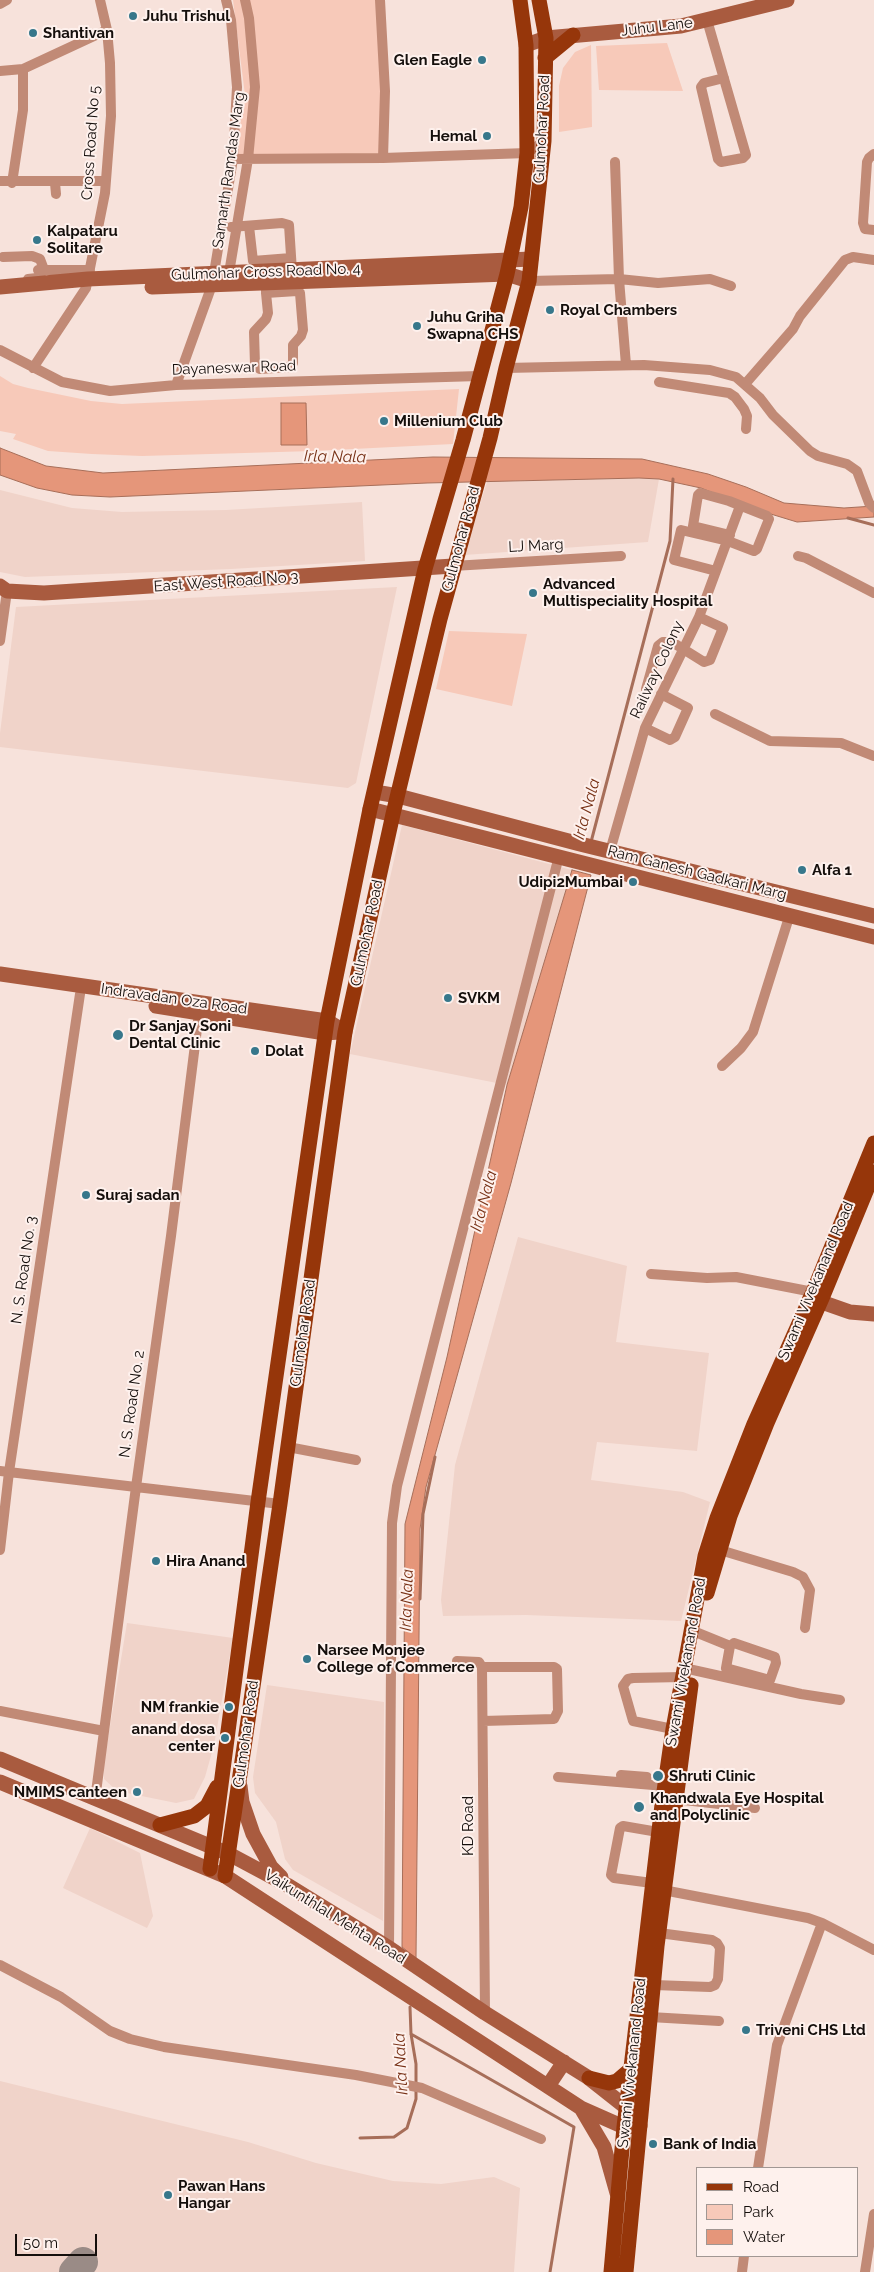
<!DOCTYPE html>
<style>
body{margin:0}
#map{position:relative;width:874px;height:2272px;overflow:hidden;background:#f7e2db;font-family:Raleway,sans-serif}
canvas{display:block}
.legend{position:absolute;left:696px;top:2167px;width:162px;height:90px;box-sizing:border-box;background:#fef1ed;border:1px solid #a19793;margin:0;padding:6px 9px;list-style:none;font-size:15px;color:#150f0c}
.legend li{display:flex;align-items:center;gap:10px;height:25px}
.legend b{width:25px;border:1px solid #a19793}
.scale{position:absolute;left:15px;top:2234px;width:82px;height:22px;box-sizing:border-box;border:2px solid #150f0c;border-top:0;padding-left:6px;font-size:15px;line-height:18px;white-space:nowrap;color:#150f0c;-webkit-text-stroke:4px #fef1ed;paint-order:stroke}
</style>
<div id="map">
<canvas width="874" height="2272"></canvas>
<ul class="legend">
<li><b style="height:6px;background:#96360a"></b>Road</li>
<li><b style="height:14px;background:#f7c9b9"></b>Park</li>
<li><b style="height:14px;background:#e5967a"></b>Water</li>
</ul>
<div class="scale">50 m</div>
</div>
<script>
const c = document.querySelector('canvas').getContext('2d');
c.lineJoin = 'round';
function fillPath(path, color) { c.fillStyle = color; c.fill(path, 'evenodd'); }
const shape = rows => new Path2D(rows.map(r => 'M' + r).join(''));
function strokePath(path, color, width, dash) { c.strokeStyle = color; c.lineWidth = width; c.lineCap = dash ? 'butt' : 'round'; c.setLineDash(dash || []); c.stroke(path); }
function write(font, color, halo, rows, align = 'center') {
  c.font = font + ' Raleway,sans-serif'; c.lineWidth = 4; c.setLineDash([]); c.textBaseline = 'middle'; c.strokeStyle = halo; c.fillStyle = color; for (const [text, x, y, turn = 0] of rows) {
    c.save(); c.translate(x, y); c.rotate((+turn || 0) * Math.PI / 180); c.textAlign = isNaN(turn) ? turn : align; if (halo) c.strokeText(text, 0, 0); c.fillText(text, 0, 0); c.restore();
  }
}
fillPath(shape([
 [639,478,659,479,648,542,464,555,487,482],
 [0,490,72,508,122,512,226,510,362,502,365,561,231,569,25,577,0,572],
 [397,587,356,783,348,788,0,747,0,733,16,607],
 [402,825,572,870,507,1085,350,1054],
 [518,1237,627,1266,616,1342,709,1353,697,1451,597,1442,591,1480,683,1492,710,1502,681,1621,526,1615,443,1616,441,1600,455,1465],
 [127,1623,233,1638,214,1745,205,1777,194,1799,176,1803,117,1791,104,1779,104,1763],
 [267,1685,384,1702,383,1921,293,1870,285,1859,276,1822,255,1793,253,1777],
 [90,1828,140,1853,153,1916,147,1928,63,1888],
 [0,2081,248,2142,316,2163,393,2181,441,2184,494,2177,520,2188,514,2272,0,2272]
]), '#f0d3c9');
fillPath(shape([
 [233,0,376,0,381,81,381,155,235,157,245,95],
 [667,43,683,91,599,90,596,46],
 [591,45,592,127,559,132,559,86,563,68,575,52],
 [0,376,13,384,28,388,91,401,122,404,459,389,453,444,313,451,142,456,92,454,48,451,13,439,16,434,0,431],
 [449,631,527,634,512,706,436,689]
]), '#f7c9b9');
const water = shape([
 [281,403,306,403,307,445,281,445,281,403],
 [0,448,46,466,103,473,433,457,642,459,708,474,746,487,784,503,844,508,874,506,874,517,797,522,751,508,701,488,659,479,639,478,427,483,110,497,72,495,37,488,0,475,0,448],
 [572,870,591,875,511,1183,426,1487,420,1529,416,1958,402,1947,405,1524,447,1357,507,1085,572,870]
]);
fillPath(water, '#e5967a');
strokePath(water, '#a76e59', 1);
strokePath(shape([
 [848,518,874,525],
 [591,842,670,541,673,479],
 [420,1599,423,1514,435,1457],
 [411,2034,574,2127,550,2272],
 [360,2138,394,2137,407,2128,416,2099,416,2064,411,2034,410,2007]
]), '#a76e59', 3);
strokePath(shape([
 [74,2272,83,2262]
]), '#9a8b86', 30);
strokePath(shape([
 [380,0,385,91,383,158],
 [0,4,7,0],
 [707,20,746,155,743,158,721,162,718,159,701,87,704,83,724,78],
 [0,71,23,69,107,30],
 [874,154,869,158,867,162,863,223,865,229,874,230],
 [233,159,383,158,527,153,544,141],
 [615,162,619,279,626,365],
 [0,181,106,181],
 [12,183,23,110,23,69],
 [55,183,56,194],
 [249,226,253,261,291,258],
 [231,227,282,223,289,225,292,271],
 [3,257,32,256,40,259,43,267,41,274,37,278,28,279],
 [38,270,90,270],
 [228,279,248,159,255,87,249,18,245,0],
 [529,281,619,279,658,283,710,279,731,286],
 [265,283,266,291,266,293,268,313,266,319,254,332,255,365,260,369,290,367,293,363,293,345,301,336,303,330,300,293,297,291,266,293],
 [0,350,62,382,110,391,176,385,479,376],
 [33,368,86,288,105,193,111,116,110,63,107,30,100,0],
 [506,368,644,365,710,370,736,377,760,398,773,415,810,451,818,456,847,464,857,471,869,503,874,508],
 [659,382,729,393,735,397,744,409,747,416,746,429],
 [746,383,793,329,800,316,845,260,853,257,874,260],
 [176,385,212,285,233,159,237,87,231,20,226,0],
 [798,556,806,558,874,593],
 [453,566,621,556],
 [716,571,674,560,681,530,728,541,754,551,757,549,769,519,767,516,729,501,700,493,698,495,693,526,730,535],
 [0,641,7,591],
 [646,689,658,646,663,642,672,642,704,662,710,660,723,628,699,617],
 [715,714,770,741,841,743,874,756],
 [645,728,670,740,675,737,688,708,661,694],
 [610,851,645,728,699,617,740,506],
 [722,1066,741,1048,753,1032,790,914],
 [651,1274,707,1278,736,1277,813,1292],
 [288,1447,356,1460],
 [0,1471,280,1504],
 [0,1550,9,1472,80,994],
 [720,1550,793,1572,803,1577,810,1590,805,1628],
 [698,1633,730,1646],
 [734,1643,775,1657,776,1663,770,1680,726,1668,730,1646,734,1643],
 [457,1661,479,1662,482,1667,485,2013],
 [482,1667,554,1667,557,1669,558,1711,554,1719,483,1721],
 [693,1670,801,1694,840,1700],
 [0,1711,104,1731],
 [673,1729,633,1721,623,1686,628,1679,633,1678,683,1677],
 [621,1775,647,1777],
 [558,1777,665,1786],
 [675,1799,755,1808],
 [95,1800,136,1487,171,1236,199,1013],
 [652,1883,614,1878,611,1875,620,1828,623,1826,658,1832],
 [658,1889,808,1918,822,1923,874,1950],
 [389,1948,392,1523,397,1486,559,856],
 [0,1965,61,1997,110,2031,130,2039,164,2047,356,2075,422,2088,541,2139],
 [654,1985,710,1987,715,1985,718,1979,720,1948,717,1943,712,1940,659,1933],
 [650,2017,719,2021],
 [758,2168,777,2045,822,1923],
 [742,2272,744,2256],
 [865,2272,874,2214]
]), '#c18a76', 10);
strokePath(shape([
 [526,45,546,38,681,26,787,0],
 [0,287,88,279,531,259],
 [152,287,507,274,529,281],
 [0,586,7,591,44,593,453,566],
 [375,792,398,796,580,844,874,916],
 [370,809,874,937],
 [0,974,327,1021,345,1032],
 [156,1006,325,1033,339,1032],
 [810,1298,850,1312,874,1314],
 [0,1759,229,1854,287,1885,389,1948,485,2013,589,2078,627,2108,640,2126,624,2127,581,2108,225,1876,0,1782],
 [240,1786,242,1802,253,1834,271,1867,281,1877],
 [548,2086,564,2062],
 [581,2108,604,2147,617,2193]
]), '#a95b3f', 15);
strokePath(shape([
 [545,58,573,35],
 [707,1593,730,1516,767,1423,823,1296,874,1172],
 [160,1825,194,1816,207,1806,217,1787],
 [210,1869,258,1502,327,1021,370,809,425,569,463,440,507,274,521,207,527,153,526,45,520,0],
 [225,1876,280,1504,345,1032,393,814,440,619,490,438,506,368,529,281,544,141,546,38,539,0],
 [589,2078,609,2083,617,2081,631,2069],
 [611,2272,624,2127,662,1805,673,1729,705,1556,717,1518,754,1424,813,1292,874,1143],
 [626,2272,657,1946,691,1685]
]), '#96360a', 15);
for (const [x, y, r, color] of [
 [133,16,5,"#37778b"],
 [33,33,5,"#37778b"],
 [482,60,5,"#37778b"],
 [487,136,5,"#37778b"],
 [37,240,5,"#37778b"],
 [550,310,5,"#37778b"],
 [417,326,5,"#37778b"],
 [384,421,5,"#37778b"],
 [533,593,5,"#37778b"],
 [802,870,5,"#37778b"],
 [633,882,5,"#37778b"],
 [448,998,5,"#37778b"],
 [118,1035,6,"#37778b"],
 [255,1051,5,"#37778b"],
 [86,1195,5,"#37778b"],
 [156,1561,5,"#37778b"],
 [307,1659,5,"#37778b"],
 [229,1707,5,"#37778b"],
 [225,1738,5,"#37778b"],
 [658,1776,6,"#37778b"],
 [137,1792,5,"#37778b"],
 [639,1807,6,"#37778b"],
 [746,2030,5,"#37778b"],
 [653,2144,5,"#37778b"],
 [168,2195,5,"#37778b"]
]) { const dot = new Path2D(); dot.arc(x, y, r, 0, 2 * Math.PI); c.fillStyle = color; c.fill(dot); strokePath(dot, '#fef1ed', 2); }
write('bold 15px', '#150f0c', '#fef1ed', [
 ["Juhu Trishul",143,16],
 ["Shantivan",43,33],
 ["Glen Eagle",472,60,"right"],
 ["Hemal",477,136,"right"],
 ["Kalpataru",47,231],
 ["Solitare",47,248],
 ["Royal Chambers",560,310],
 ["Juhu Griha",427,317],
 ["Swapna CHS",427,334],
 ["Millenium Club",394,421],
 ["Advanced",543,584],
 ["Multispeciality Hospital",543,601],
 ["Alfa 1",812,870],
 ["Udipi2Mumbai",623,882,"right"],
 ["SVKM",458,998],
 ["Dr Sanjay Soni",129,1026],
 ["Dental Clinic",129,1043],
 ["Dolat",265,1051],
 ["Suraj sadan",96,1195],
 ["Hira Anand",166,1561],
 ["Narsee Monjee",317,1650],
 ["College of Commerce",317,1667],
 ["NM frankie",219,1707,"right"],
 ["anand dosa",215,1729,"right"],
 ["center",215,1746,"right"],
 ["Shruti Clinic",669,1776],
 ["NMIMS canteen",127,1792,"right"],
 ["Khandwala Eye Hospital",650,1798],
 ["and Polyclinic",650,1815],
 ["Triveni CHS Ltd",756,2030],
 ["Bank of India",663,2144],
 ["Pawan Hans",178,2186],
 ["Hangar",178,2203]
], 'left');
write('15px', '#150f0c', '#fef1ed', [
 ["Juhu Lane",657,27,-7],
 ["Gulmohar Road",542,129,-87],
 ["Cross Road No 5",91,143,-86],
 ["Samarth Ramdas Marg",229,170,-82],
 ["Gulmohar Cross Road No. 4",266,272,-2],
 ["Dayaneswar Road",234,368,-2],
 ["Gulmohar Road",461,539,-75],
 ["LJ Marg",536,546,-3],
 ["East West Road No 3",226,582,-4],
 ["Railway Colony",657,670,-65],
 ["Ram Ganesh Gadkari Marg",697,873,14],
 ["Gulmohar Road",367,933,-78],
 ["Indravadan Oza Road",174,999,8],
 ["N. S. Road No. 3",24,1270,-82],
 ["Swami Vivekanand Road",816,1281,-67],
 ["Gulmohar Road",303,1333,-82],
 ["N. S. Road No. 2",132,1404,-82],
 ["Swami Vivekanand Road",686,1662,-80],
 ["Gulmohar Road",246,1734,-82],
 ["KD Road",468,1826,-90],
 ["Vaikunthlal Mehta Road",335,1917,32],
 ["Swami Vivekanand Road",632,2063,-84]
]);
write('italic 16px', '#783217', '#fef1ed', [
 ["Irla Nala",335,457,1],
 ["Irla Nala",587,809,-75],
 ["Irla Nala",484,1201,-75],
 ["Irla Nala",407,1600,-88],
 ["Irla Nala",401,2064,-93]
]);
</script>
